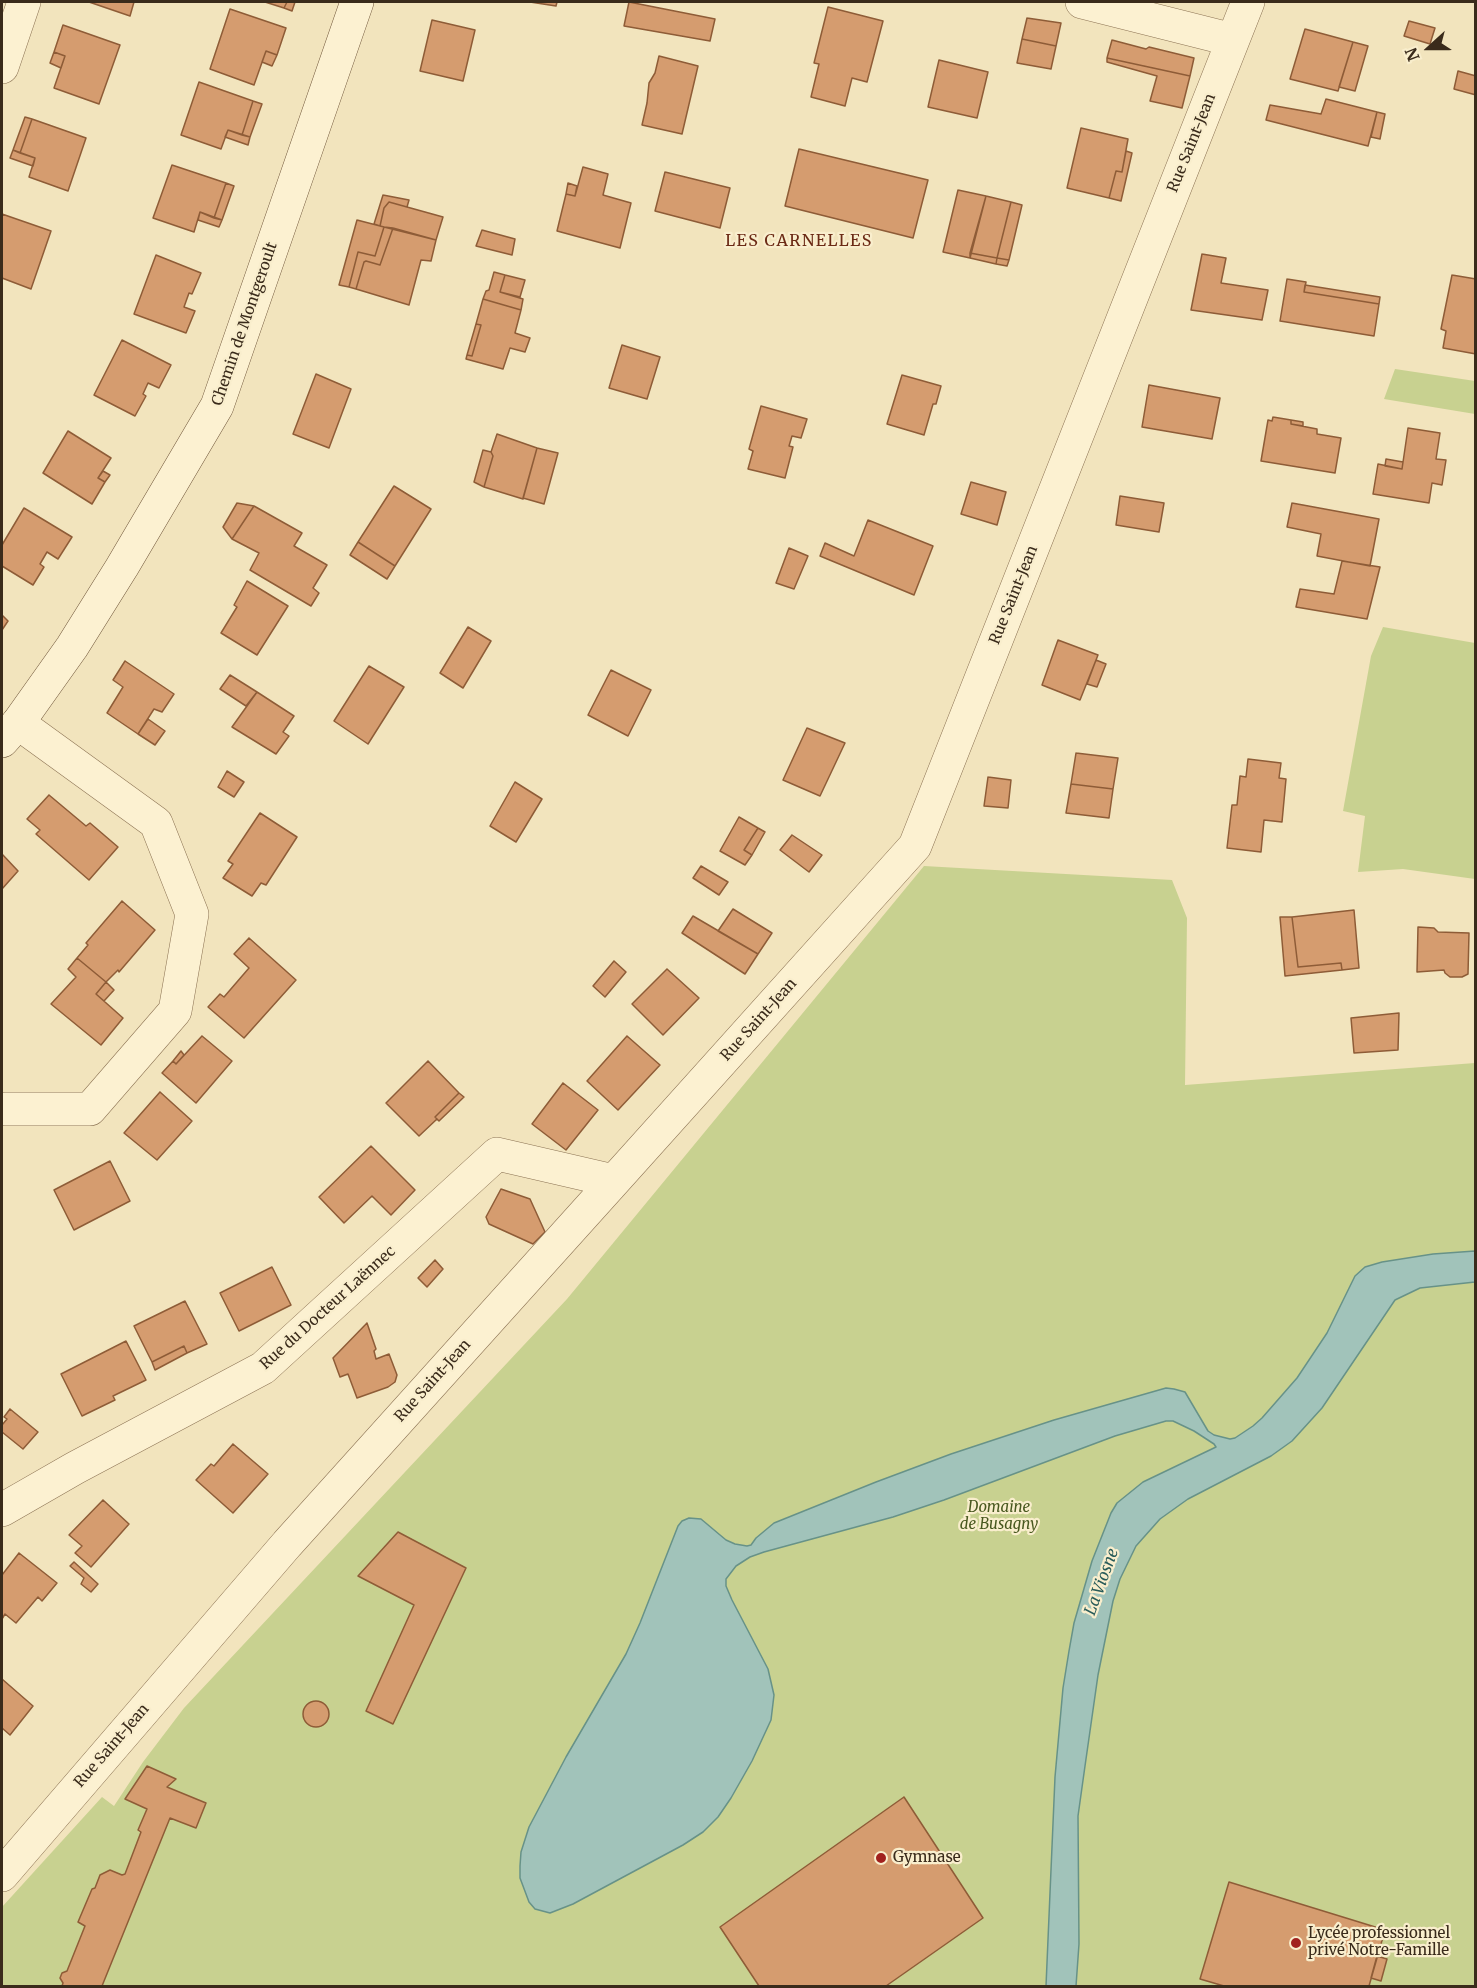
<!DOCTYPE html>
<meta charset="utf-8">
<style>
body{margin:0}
#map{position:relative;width:1477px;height:1988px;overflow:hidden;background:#f2e4bd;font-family:Merriweather,serif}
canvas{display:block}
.frame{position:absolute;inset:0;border:3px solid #3a2b1b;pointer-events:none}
.north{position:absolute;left:1399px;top:18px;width:60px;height:60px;-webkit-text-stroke:4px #f9eecd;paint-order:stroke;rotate:249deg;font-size:16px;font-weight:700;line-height:24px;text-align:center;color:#3a2b1b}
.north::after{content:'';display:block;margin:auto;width:21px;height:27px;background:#3a2b1b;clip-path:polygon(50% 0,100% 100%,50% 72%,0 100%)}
</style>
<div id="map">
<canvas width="1477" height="1988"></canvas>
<div class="frame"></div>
<div class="north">N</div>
</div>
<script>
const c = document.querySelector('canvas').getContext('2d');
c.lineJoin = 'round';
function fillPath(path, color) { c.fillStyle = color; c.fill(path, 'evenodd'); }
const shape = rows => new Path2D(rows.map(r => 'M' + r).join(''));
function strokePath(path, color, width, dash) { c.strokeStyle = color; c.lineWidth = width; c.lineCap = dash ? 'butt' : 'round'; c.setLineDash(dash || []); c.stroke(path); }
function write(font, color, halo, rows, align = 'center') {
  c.font = font + ' Merriweather,serif'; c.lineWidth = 4.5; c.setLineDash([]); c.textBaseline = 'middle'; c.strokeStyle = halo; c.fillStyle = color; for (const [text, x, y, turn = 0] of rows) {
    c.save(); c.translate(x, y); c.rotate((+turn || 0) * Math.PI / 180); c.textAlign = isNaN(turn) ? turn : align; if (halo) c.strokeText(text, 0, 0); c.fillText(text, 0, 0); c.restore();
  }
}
fillPath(shape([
 [1395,369,1475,381,1475,414,1384,399],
 [1383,627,1475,643,1475,879,1403,869,1358,872,1365,816,1343,811,1371,656],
 [924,866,1172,880,1187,918,1185,1085,1475,1063,1475,1986,2,1986,2,1907,102,1797,114,1806,143,1762,184,1708,567,1299]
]), '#c8d190');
const water = shape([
 [1475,1251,1475,1282,1420,1288,1395,1300,1322,1408,1292,1441,1271,1456,1188,1499,1160,1519,1136,1546,1120,1579,1113,1601,1098,1675,1085,1766,1078,1816,1079,1944,1076,1986,1046,1986,1055,1777,1063,1688,1069,1651,1074,1623,1092,1561,1111,1513,1117,1503,1143,1482,1216,1447,1214,1444,1194,1431,1173,1421,1166,1421,1115,1436,944,1500,893,1517,764,1552,750,1557,736,1566,726,1579,726,1586,732,1600,768,1669,774,1695,771,1720,752,1761,731,1798,718,1817,703,1832,683,1845,573,1904,550,1913,535,1909,529,1902,520,1878,520,1866,521,1852,529,1827,566,1757,626,1654,640,1623,678,1526,682,1521,689,1518,701,1519,726,1540,735,1544,747,1546,751,1545,756,1538,774,1523,876,1482,951,1454,1054,1420,1166,1388,1174,1389,1185,1392,1208,1431,1214,1435,1230,1439,1235,1438,1253,1426,1262,1418,1297,1378,1327,1333,1355,1276,1365,1267,1382,1262,1433,1254,1475,1251]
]);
fillPath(water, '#a1c3ba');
strokePath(water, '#679288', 1.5);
const building = shape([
 [89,2,134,2,130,16,89,2],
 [265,2,287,2,284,8,265,2],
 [287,2,295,2,292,11,284,8,287,2],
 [530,2,557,2,556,6,530,2],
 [629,2,715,19,710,41,624,26,629,2],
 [828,7,883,21,867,82,852,78,845,106,811,97,819,64,814,63,828,7],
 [230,9,286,28,277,55,266,51,254,85,210,69,230,9],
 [1027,18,1061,23,1056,46,1022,39,1027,18],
 [432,20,475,30,463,81,420,71,432,20],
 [1409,21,1435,28,1430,44,1404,36,1409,21],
 [63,25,120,45,99,104,54,88,65,56,54,52,63,25],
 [1305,29,1353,42,1338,91,1290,79,1305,29],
 [1022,39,1056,46,1051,69,1017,63,1022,39],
 [1112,40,1146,49,1149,47,1194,58,1190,76,1107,58,1112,40],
 [1353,42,1368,46,1355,91,1339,87,1353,42],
 [266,51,277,55,272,66,262,62,266,51],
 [54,52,65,56,61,68,50,63,54,52],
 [659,56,698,66,682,134,642,125,647,103,649,83,655,73,659,56],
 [1107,58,1190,76,1182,108,1150,101,1157,76,1107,62,1107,58],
 [939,60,988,72,977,118,928,107,939,60],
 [1458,71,1476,76,1476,95,1454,89,1458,71],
 [199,82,253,101,242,135,228,130,221,149,181,135,199,82],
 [1326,99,1377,112,1368,146,1266,120,1270,105,1321,114,1326,99],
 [253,101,262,104,250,137,242,135,253,101],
 [1377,112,1385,114,1380,139,1371,137,1377,112],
 [25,117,32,119,20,153,13,150,25,117],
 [32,119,86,138,68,191,29,177,35,158,20,153,32,119],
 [1081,128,1128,139,1122,172,1116,171,1109,198,1067,188,1081,128],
 [228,130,250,137,248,145,225,137,228,130],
 [799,149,928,180,913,238,785,206,799,149],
 [13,150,35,158,33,166,10,158,13,150],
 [1126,151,1132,153,1121,201,1109,198,1116,171,1122,172,1126,151],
 [172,165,226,183,214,218,200,212,194,232,153,218,172,165],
 [583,167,608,174,603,195,631,203,620,248,557,231,566,194,575,196,583,167],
 [665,172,730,188,720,228,655,211,665,172],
 [226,183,234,186,222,220,214,218,226,183],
 [568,183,577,186,575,196,566,194,568,183],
 [958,190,986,196,970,258,943,252,958,190],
 [383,195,409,200,407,207,389,202,384,208,380,226,374,224,383,195],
 [986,196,1011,202,997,258,970,253,986,196],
 [389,202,443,217,436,240,380,226,384,208,389,202],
 [1011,202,1022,205,1009,260,997,258,1011,202],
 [200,212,222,220,219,227,198,220,200,212],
 [2,214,51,231,31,289,2,278,2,214],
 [357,220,384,227,375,256,358,252,349,287,339,285,357,220],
 [384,227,393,228,380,265,366,261,364,262,356,289,349,287,358,252,375,256,384,227],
 [393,228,436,240,431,261,421,260,409,305,356,289,364,262,366,261,380,265,393,228],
 [482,230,515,239,512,255,476,246,482,230],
 [970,253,997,258,996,264,970,258,970,253],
 [1202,254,1226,258,1221,283,1268,290,1262,320,1191,310,1202,254],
 [156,255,201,273,192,294,189,293,184,307,195,311,186,333,134,314,156,255],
 [997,258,1009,260,1007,266,996,264,997,258],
 [494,272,505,275,500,292,523,299,521,310,483,299,486,291,489,290,494,272],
 [505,275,525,280,520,297,500,292,505,275],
 [1452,275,1476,279,1476,354,1443,348,1446,331,1441,329,1452,275],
 [1287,279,1306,282,1304,292,1379,304,1374,336,1280,321,1287,279],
 [1305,285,1380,297,1379,304,1304,292,1305,285],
 [483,299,521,310,515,333,530,338,525,352,510,348,503,369,466,359,467,355,472,356,481,325,476,324,483,299],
 [476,324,481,325,472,356,467,355,476,324],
 [122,340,171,365,159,388,148,383,143,394,146,396,135,416,94,395,122,340],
 [622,345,660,357,647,399,609,388,622,345],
 [316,374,351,389,329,448,293,434,316,374],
 [902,375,941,386,936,404,933,404,924,435,887,424,902,375],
 [1149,385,1220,398,1212,439,1142,427,1149,385],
 [761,406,807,419,801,438,792,436,789,446,793,447,785,478,748,469,753,451,749,449,761,406],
 [1273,417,1291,420,1291,424,1317,429,1317,434,1341,438,1335,473,1261,461,1268,420,1272,421,1273,417],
 [1291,420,1303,422,1303,426,1291,424,1291,420],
 [1408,428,1440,433,1436,459,1446,460,1442,485,1432,483,1429,503,1373,494,1378,464,1402,469,1408,428],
 [68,431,111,458,98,478,105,482,92,504,43,473,68,431],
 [497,434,537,448,523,499,484,487,493,456,491,452,497,434],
 [537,448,558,453,544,504,523,498,537,448],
 [483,450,491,452,493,456,484,487,474,482,483,450],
 [1386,459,1403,462,1402,469,1385,466,1386,459],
 [103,471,110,475,105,482,98,478,103,471],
 [971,482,1006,492,997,525,961,514,971,482],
 [394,486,431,509,395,566,358,542,394,486],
 [1120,496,1164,503,1159,532,1116,525,1120,496],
 [237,503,254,506,232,539,223,527,237,503],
 [1292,503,1379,519,1370,566,1317,556,1321,534,1287,527,1292,503],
 [254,506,302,533,294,546,327,565,313,588,319,593,311,606,250,570,259,553,232,539,254,506],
 [24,508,72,537,58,559,47,552,40,564,44,567,33,585,2,566,2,545,24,508],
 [868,520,933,546,914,595,820,556,825,543,854,556,868,520],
 [358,542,395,566,387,579,350,555,358,542],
 [789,548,808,556,794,589,776,583,789,548],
 [1342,561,1380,567,1367,619,1296,607,1300,589,1334,594,1342,561],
 [247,581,288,606,257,655,221,633,237,607,234,605,247,581],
 [2,615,8,621,2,630,2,615],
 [468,627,491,641,463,688,440,673,468,627],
 [1058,640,1098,655,1080,700,1042,685,1058,640],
 [1096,660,1106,664,1097,687,1087,684,1096,660],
 [125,661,174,694,162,712,154,709,138,734,107,713,123,687,113,680,125,661],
 [369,666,404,687,368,744,334,721,369,666],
 [611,670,651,690,628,736,588,715,611,670],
 [230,675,257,692,246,706,220,689,230,675],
 [257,692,294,716,283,732,289,736,276,754,232,727,257,692],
 [148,719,165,731,155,745,138,734,148,719],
 [807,728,845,743,820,796,783,780,807,728],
 [1076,753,1118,758,1113,789,1071,784,1076,753],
 [1248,759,1281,763,1279,778,1286,779,1282,822,1264,820,1261,852,1227,848,1232,805,1237,805,1240,776,1246,777,1248,759],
 [227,771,244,782,234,797,218,787,227,771],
 [988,777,1011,780,1008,808,984,806,988,777],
 [515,782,542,799,516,842,490,826,515,782],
 [1071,784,1113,789,1109,818,1066,813,1071,784],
 [49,795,86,826,90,823,118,847,89,880,36,834,40,830,27,819,49,795],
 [260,813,297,837,266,885,261,883,252,896,223,878,233,864,228,861,260,813],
 [739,817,758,828,744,850,752,855,745,865,720,851,739,817],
 [758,828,765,832,752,855,744,850,758,828],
 [792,835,822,855,809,872,780,850,792,835],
 [2,854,18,871,2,889,2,854],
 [701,866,728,882,719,895,693,878,701,866],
 [122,901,155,930,119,972,118,970,106,982,77,958,88,945,86,943,122,901],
 [733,909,772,933,758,954,718,931,733,909],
 [1354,910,1359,968,1342,970,1341,963,1298,967,1292,917,1354,910],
 [693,916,758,954,745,974,682,933,693,916],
 [1280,917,1292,917,1298,967,1341,963,1342,970,1285,976,1280,917],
 [1418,927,1434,928,1438,932,1469,933,1468,974,1462,977,1450,977,1445,973,1444,970,1417,972,1418,927],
 [249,938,296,980,244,1038,208,1007,220,994,224,997,249,968,234,954,249,938],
 [77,958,106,982,96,994,123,1018,101,1045,51,1004,76,977,68,969,77,958],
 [614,961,626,972,605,997,593,986,614,961],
 [667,969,699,998,663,1035,632,1004,667,969],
 [106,982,114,990,104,1001,96,994,106,982],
 [1399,1013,1398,1050,1354,1053,1351,1018,1399,1013],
 [202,1036,232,1061,196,1103,162,1073,173,1061,176,1064,202,1036],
 [627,1036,660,1065,618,1110,587,1081,627,1036],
 [181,1051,184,1055,176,1064,173,1061,181,1051],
 [428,1061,459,1093,435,1117,437,1119,419,1136,386,1103,428,1061],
 [563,1083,598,1110,566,1150,532,1124,563,1083],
 [160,1092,192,1121,157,1160,124,1133,160,1092],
 [459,1093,464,1097,439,1121,435,1117,459,1093],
 [371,1146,415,1190,391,1215,372,1196,344,1223,319,1197,371,1146],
 [110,1161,130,1201,74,1230,54,1190,110,1161],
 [501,1189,530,1199,545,1232,533,1244,489,1224,486,1217,501,1189],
 [435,1260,443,1269,427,1287,418,1278,435,1260],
 [272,1267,291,1305,239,1331,220,1293,272,1267],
 [185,1301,207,1344,187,1353,184,1346,152,1362,134,1326,185,1301],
 [367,1323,376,1349,374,1351,376,1359,389,1354,397,1375,395,1382,388,1387,357,1398,348,1374,340,1377,333,1358,367,1323],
 [126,1341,146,1380,113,1396,115,1400,82,1416,61,1374,126,1341],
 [184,1346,187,1353,155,1370,152,1362,184,1346],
 [10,1409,38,1432,23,1449,2,1432,2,1425,7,1419,4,1417,10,1409],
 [233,1444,268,1474,233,1513,196,1480,211,1464,214,1466,233,1444],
 [103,1500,129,1524,91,1567,75,1553,82,1546,69,1535,103,1500],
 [398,1532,466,1568,393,1724,366,1711,414,1605,358,1576,398,1532],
 [19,1553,57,1583,42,1601,38,1597,16,1623,5,1614,2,1619,2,1575,19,1553],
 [74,1562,98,1584,91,1592,81,1584,84,1578,70,1566,74,1562],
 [2,1679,33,1706,10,1735,2,1728,2,1679],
 '303 1714a13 13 0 1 1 26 0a13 13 0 1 1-26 0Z',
 [147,1766,176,1779,167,1787,206,1803,196,1828,170,1818,102,1986,62,1986,63,1983,60,1978,62,1973,67,1971,85,1926,78,1922,92,1889,95,1888,100,1875,110,1870,122,1875,125,1874,141,1832,138,1830,147,1809,125,1799,147,1766],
 [904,1797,983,1918,886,1986,759,1986,720,1927,904,1797],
 [1229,1882,1385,1930,1369,1986,1224,1986,1200,1979,1229,1882],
 [1377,1956,1387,1959,1381,1981,1371,1978,1377,1956]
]);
fillPath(building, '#d59c6f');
strokePath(building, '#8e5c37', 1.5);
const street = shape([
 [1082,2,1233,40],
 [2,67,24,2],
 [5,1109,90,1109,175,1011,192,914,156,823,18,723],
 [2,1510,75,1468,263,1368,497,1154,614,1181],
 [2,1875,287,1544,614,1181,915,846,1248,2]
]);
const secondary = shape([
 [2,741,18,723,72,647,122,567,217,406,357,2]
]);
strokePath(street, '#8c7354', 34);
strokePath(secondary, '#6e5438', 34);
strokePath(street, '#fcf1d1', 33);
strokePath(secondary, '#fcf1d1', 33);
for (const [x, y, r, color] of [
 [881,1858,6,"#a1211e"],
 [1296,1943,6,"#a1211e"]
]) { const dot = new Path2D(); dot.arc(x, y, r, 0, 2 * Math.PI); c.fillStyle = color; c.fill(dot); strokePath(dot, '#f9eecd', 2); }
write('15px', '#3a2b1b', '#f9eecd', [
 ["Rue Saint-Jean",1192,143,-68],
 ["Chemin de Montgeroult",245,324,-71],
 ["Rue Saint-Jean",1014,595,-68],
 ["Rue Saint-Jean",759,1020,-48],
 ["Rue du Docteur Laënnec",328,1308,-42],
 ["Rue Saint-Jean",433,1381,-48],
 ["Rue Saint-Jean",112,1746,-49]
]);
write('italic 15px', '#48581f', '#f9eecd', [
 ["Domaine",999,1508],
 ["de Busagny",999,1525]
]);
write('15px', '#3a2b1b', '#f9eecd', [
 ["Gymnase",893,1858],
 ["Lycée professionnel",1308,1934],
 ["privé Notre-Famille",1308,1951]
], 'left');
c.letterSpacing = '1.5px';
write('16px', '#6b2a15', '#f9eecd', [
 ["LES CARNELLES",799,241]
]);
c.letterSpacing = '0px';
write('italic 16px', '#285b59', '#f9eecd', [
 ["La Viosne",1102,1582,-70]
]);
</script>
